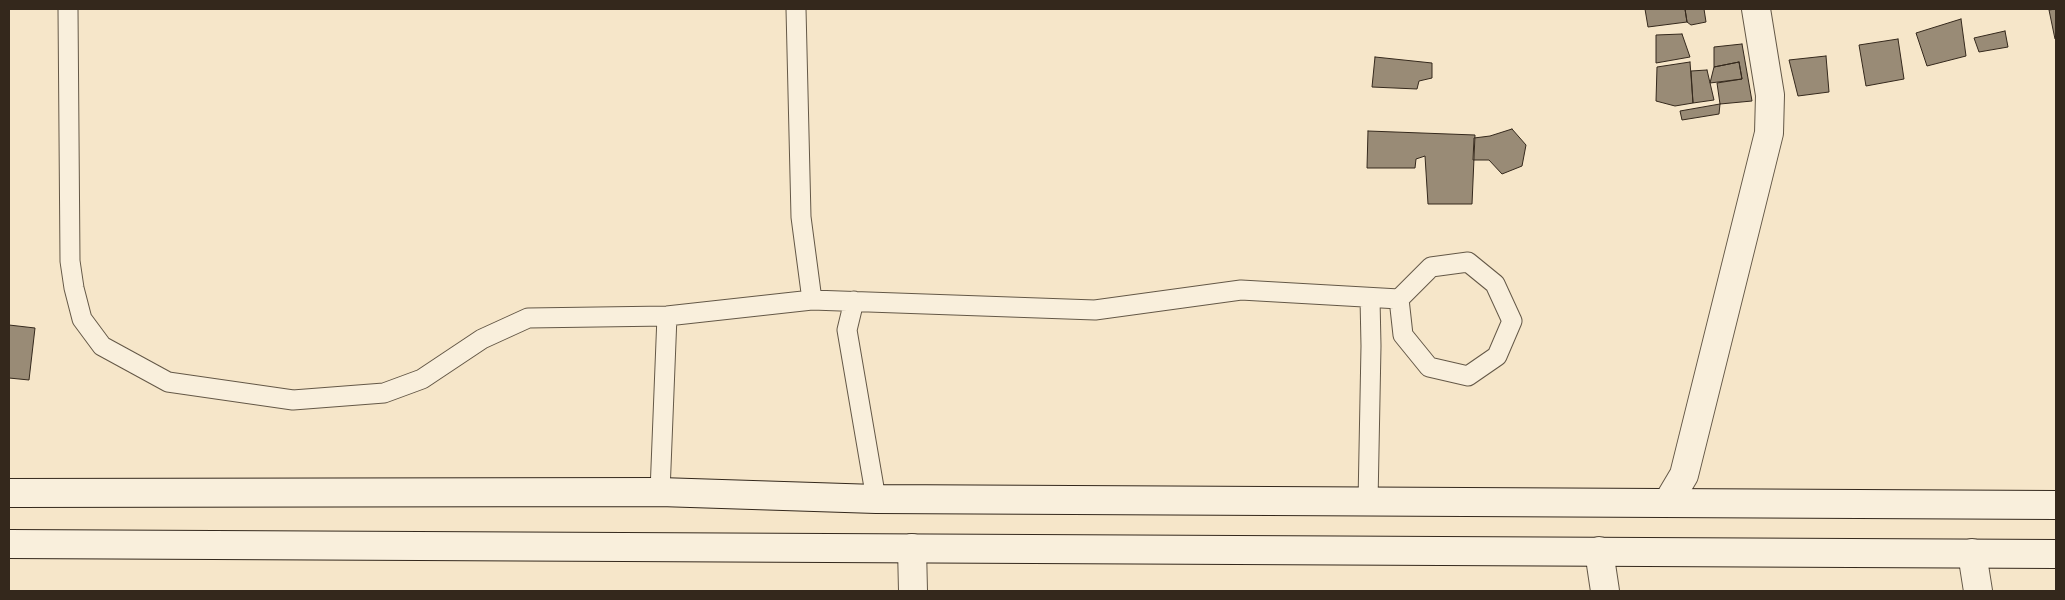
<!DOCTYPE html>
<style>
body{margin:0}
#map{position:relative;width:2065px;height:600px;overflow:hidden;background:#f6e6c9;font-family:Vollkorn,serif}
canvas{display:block}
.frame{position:absolute;inset:0;border:10px solid #34281c;pointer-events:none}
</style>
<div id="map">
<canvas width="2065" height="600"></canvas>
<div class="frame"></div>
</div>
<script>
const c = document.querySelector('canvas').getContext('2d');
c.lineJoin = 'round';
function fillPath(path, color) { c.fillStyle = color; c.fill(path, 'evenodd'); }
const shape = rows => new Path2D(rows.map(r => 'M' + r).join(''));
function strokePath(path, color, width, dash) { c.strokeStyle = color; c.lineWidth = width; c.lineCap = dash ? 'butt' : 'round'; c.setLineDash(dash || []); c.stroke(path); }
const building = shape([
 [1645,9,1685,9,1687,22,1648,27,1645,9],
 [1685,9,1704,9,1706,22,1691,25,1687,22,1685,9],
 [2056,9,2056,38,2055,39,2049,10,2056,9],
 [1961,19,1966,56,1927,66,1916,33,1961,19],
 [2005,31,2008,47,1979,52,1974,38,2005,31],
 [1682,34,1690,57,1656,63,1656,35,1682,34],
 [1898,39,1904,79,1866,86,1859,45,1898,39],
 [1742,44,1752,101,1720,104,1717,83,1742,79,1739,62,1714,67,1714,47,1742,44],
 [1826,56,1829,92,1798,96,1789,60,1826,56],
 [1375,57,1432,63,1432,78,1419,81,1417,89,1372,87,1375,57],
 [1690,62,1693,103,1675,106,1656,101,1657,67,1690,62],
 [1739,62,1742,79,1710,83,1714,67,1739,62],
 [1707,70,1714,100,1693,103,1691,71,1707,70],
 [1720,104,1719,114,1682,120,1680,111,1720,104],
 [1512,129,1526,145,1522,166,1502,174,1489,160,1473,160,1474,138,1490,136,1512,129],
 [1368,131,1475,135,1472,204,1428,204,1425,156,1416,159,1415,168,1367,168,1368,131],
 [9,325,35,328,29,380,9,378,9,325]
]);
fillPath(building, '#998b76');
strokePath(building, '#34281c', 1);
const lane = shape([
 [68,9,70,261,74,288,82,319,102,346,168,382,293,400,384,393,422,379,482,339,528,318,667,316,812,300,1095,310,1241,290,1399,299,1431,267,1468,262,1495,284,1512,321,1497,356,1468,376,1429,367,1403,335,1399,299],
 [796,9,801,217,812,300],
 [854,301,847,330,876,499],
 [660,492,667,316],
 [1368,502,1371,346,1370,298]
]);
const street = shape([
 [1668,502,1684,475,1769,133,1770,95,1756,9],
 [912,548,913,591],
 [1599,551,1605,591],
 [1972,553,1978,591]
]);
const secondary = shape([
 [9,493,660,492,876,499,2056,505],
 [9,544,2056,554]
]);
strokePath(lane, '#645847', 21);
strokePath(street, '#645847', 30);
strokePath(secondary, '#34281c', 30);
strokePath(lane, '#f9efdc', 19);
strokePath(street, '#f9efdc', 28);
strokePath(secondary, '#f9efdc', 28);
</script>
